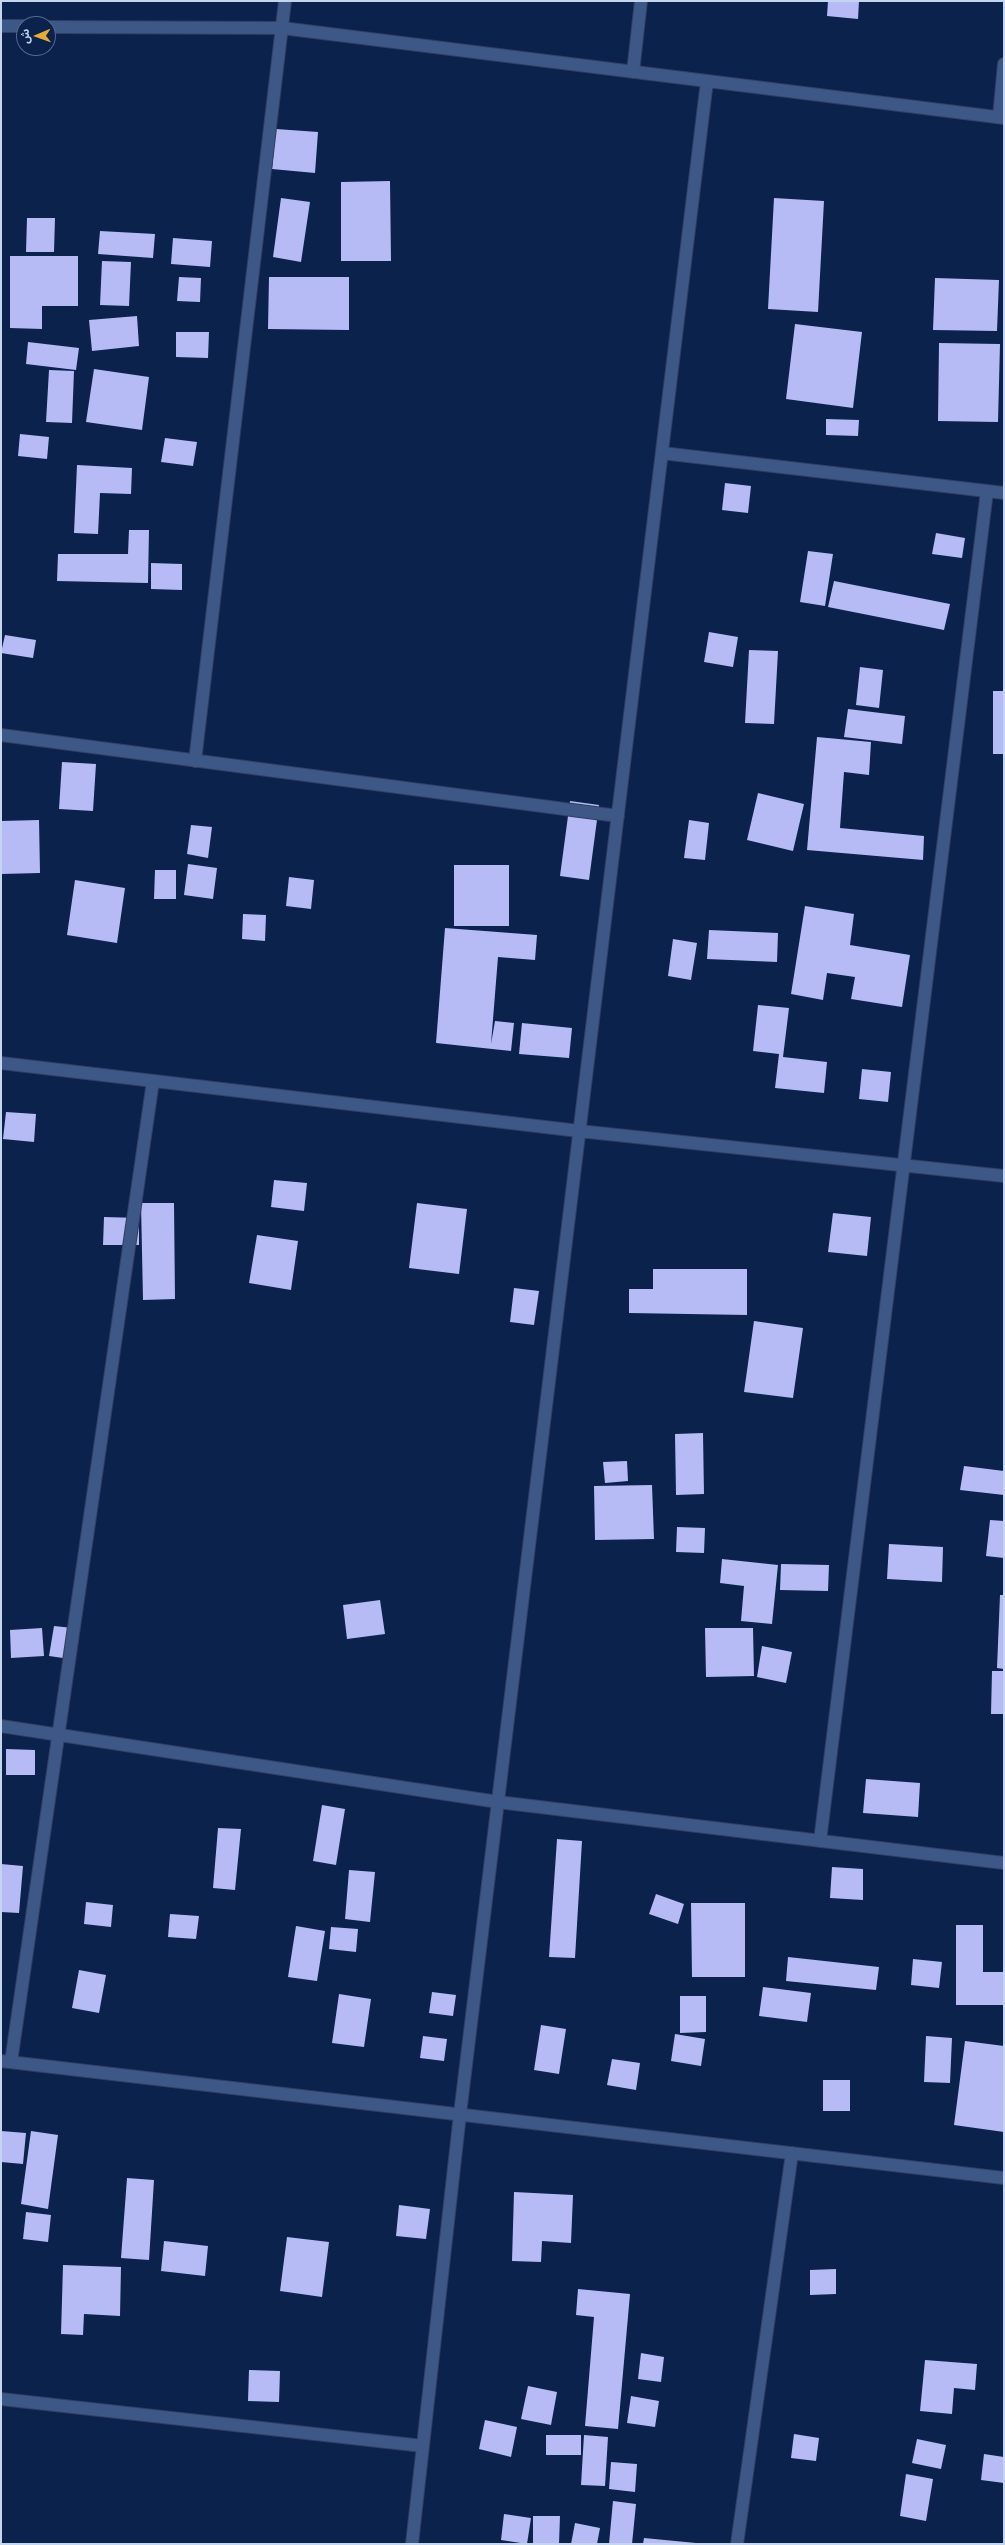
<!DOCTYPE html>
<meta charset="utf-8">
<style>
body{margin:0}
#map{position:relative;width:1005px;height:2545px;overflow:hidden;background:#0a224c;font-family:"PT Sans","Noto Sans Arabic",sans-serif}
canvas{display:block}
.frame{position:absolute;inset:0;border:2px solid #c4d5f0;pointer-events:none}
.north{position:absolute;left:16px;top:16px;width:40px;height:40px;box-sizing:border-box;background:#0a224c;border:1px solid #546a8e;border-radius:50%;rotate:268deg;font-size:11px;font-weight:700;line-height:16px;text-align:center;color:#c4d5f0}
.north::after{content:'';display:block;margin:auto;width:14px;height:18px;background:#e6ad36;clip-path:polygon(50% 0,100% 100%,50% 72%,0 100%)}
</style>
<div id="map">
<canvas width="1005" height="2545"></canvas>
<div class="frame"></div>
<div class="north">ش</div>
</div>
<script>
const c = document.querySelector('canvas').getContext('2d');
c.lineJoin = 'round';
function fillPath(path, color) { c.fillStyle = color; c.fill(path, 'evenodd'); }
const shape = rows => new Path2D(rows.map(r => 'M' + r).join(''));
function strokePath(path, color, width, dash) { c.strokeStyle = color; c.lineWidth = width; c.lineCap = dash ? 'butt' : 'round'; c.setLineDash(dash || []); c.stroke(path); }
fillPath(shape([
 [828,1,859,1,858,19,827,16],
 [276,129,318,132,315,173,272,169],
 [390,181,391,261,341,261,341,182],
 [281,198,310,202,301,262,273,257],
 [774,198,824,201,818,312,768,309],
 [27,218,55,218,54,252,26,252],
 [100,231,155,234,153,258,98,254],
 [173,238,212,241,210,267,171,264],
 [10,256,78,256,78,306,42,306,42,329,10,328],
 [102,261,131,262,129,306,100,305],
 [179,277,201,278,200,302,177,301],
 [269,277,349,277,349,330,268,329],
 [935,278,999,280,997,331,933,330],
 [137,316,139,346,92,351,89,320],
 [795,324,862,332,853,408,786,399],
 [176,332,209,332,208,358,176,357],
 [28,342,79,348,76,370,26,364],
 [939,343,1000,344,998,422,938,421],
 [94,369,149,377,142,430,86,422],
 [49,370,74,371,72,423,46,422],
 [826,419,859,420,858,436,826,435],
 [20,434,49,437,47,459,18,456],
 [165,438,197,442,193,466,161,462],
 [77,465,132,468,131,494,100,493,98,534,74,533],
 [725,483,751,486,748,513,722,510],
 [129,530,149,530,148,583,57,581,58,554,128,554],
 [936,533,965,538,962,558,932,554],
 [808,551,833,554,825,606,800,602],
 [151,563,182,564,182,590,151,589],
 [834,581,950,604,944,630,828,607],
 [709,632,738,637,733,667,704,662],
 [5,635,36,640,33,658,1,653],
 [749,650,778,651,774,724,745,723],
 [860,667,883,670,879,708,856,705],
 [993,691,1004,691,1004,754,993,754],
 [848,709,905,716,902,744,844,737],
 [817,737,871,742,869,775,844,772,840,828,924,836,923,860,807,850],
 [62,762,96,764,93,811,59,809],
 [758,793,804,804,793,851,747,840],
 [570,801,599,805,589,880,560,876],
 [39,820,40,873,1,874,1,821],
 [689,820,709,823,705,860,684,858],
 [191,825,212,827,208,858,187,854],
 [188,864,217,868,213,899,184,895],
 [454,865,509,865,509,926,454,926],
 [155,870,176,870,176,899,154,899],
 [289,877,314,880,311,909,286,906],
 [75,880,125,888,117,943,67,935],
 [805,906,854,914,850,945,910,955,902,1007,851,999,855,977,827,973,823,1000,791,994],
 [243,914,266,915,265,941,242,939],
 [445,928,537,935,535,960,498,957,491,1044,495,1021,514,1023,511,1051,436,1043],
 [709,930,778,933,777,962,707,959],
 [673,939,697,943,691,980,668,976],
 [758,1005,789,1008,783,1057,827,1062,824,1093,775,1088,779,1054,753,1051],
 [522,1023,572,1028,569,1058,519,1054],
 [862,1069,891,1072,888,1102,859,1099],
 [6,1112,36,1114,34,1142,3,1139],
 [274,1180,307,1183,304,1211,271,1207],
 [141,1203,174,1203,175,1299,143,1300],
 [417,1203,467,1209,459,1274,409,1268],
 [833,1213,871,1217,867,1256,828,1252],
 [104,1217,139,1218,139,1245,103,1245],
 [257,1235,298,1241,291,1290,249,1283],
 [653,1269,747,1269,747,1315,629,1313,629,1289,653,1289],
 [514,1288,539,1291,534,1325,510,1322],
 [754,1321,803,1328,793,1398,744,1392],
 [703,1433,704,1494,676,1495,675,1434],
 [627,1461,628,1481,605,1483,603,1462],
 [964,1466,1004,1471,1004,1495,960,1490],
 [652,1485,654,1539,595,1540,594,1486],
 [990,1520,1004,1521,1004,1558,986,1556],
 [677,1527,705,1528,704,1553,676,1552],
 [889,1544,943,1547,942,1582,887,1579],
 [722,1559,778,1565,772,1624,741,1621,744,1586,720,1583],
 [781,1564,829,1565,828,1591,780,1590],
 [1000,1595,1004,1595,1004,1669,997,1668],
 [380,1600,385,1634,347,1639,343,1605],
 [54,1626,73,1628,70,1659,49,1656],
 [42,1628,44,1656,11,1658,10,1630],
 [705,1628,753,1628,754,1676,706,1677],
 [762,1646,792,1652,786,1683,757,1677],
 [992,1671,1004,1671,1004,1714,991,1714],
 [6,1749,35,1750,35,1775,6,1775],
 [866,1779,920,1783,918,1817,863,1813],
 [322,1805,345,1809,336,1865,313,1861],
 [218,1828,241,1829,235,1890,213,1888],
 [557,1839,582,1841,575,1958,549,1957],
 [1,1864,23,1866,19,1913,1,1912],
 [832,1867,863,1869,863,1900,830,1898],
 [349,1870,375,1872,370,1922,345,1919],
 [656,1894,684,1904,678,1924,649,1914],
 [86,1902,113,1905,111,1927,84,1924],
 [691,1903,745,1903,745,1977,692,1977],
 [170,1914,199,1916,196,1939,168,1937],
 [956,1925,983,1925,983,1972,1004,1972,1004,2005,956,2005],
 [296,1926,325,1931,317,1981,288,1977],
 [331,1927,358,1929,356,1952,329,1949],
 [788,1957,879,1967,876,1990,786,1981],
 [913,1959,942,1962,939,1988,911,1985],
 [79,1970,106,1975,99,2013,72,2008],
 [763,1987,811,1993,807,2022,759,2016],
 [432,1992,456,1995,453,2016,429,2013],
 [339,1994,371,1999,364,2047,332,2043],
 [680,1996,706,1996,706,2032,680,2033],
 [541,2025,566,2029,559,2074,534,2070],
 [675,2034,705,2039,701,2066,671,2061],
 [423,2036,447,2039,444,2061,420,2058],
 [926,2036,952,2038,950,2083,924,2082],
 [965,2041,1004,2046,1004,2132,954,2125],
 [612,2059,640,2063,636,2090,607,2085],
 [823,2080,850,2080,850,2111,823,2111],
 [1,2131,26,2133,23,2164,1,2162],
 [31,2131,58,2135,48,2209,21,2204],
 [127,2178,154,2180,149,2260,121,2258],
 [514,2192,573,2195,571,2243,542,2241,541,2262,512,2261],
 [399,2205,430,2209,426,2239,396,2236],
 [26,2212,51,2215,48,2242,23,2239],
 [287,2237,329,2242,322,2297,280,2291],
 [164,2241,208,2246,205,2276,161,2271],
 [63,2265,121,2267,120,2316,84,2314,83,2335,61,2334],
 [836,2269,836,2294,810,2295,810,2270],
 [578,2289,630,2294,618,2429,585,2426,594,2317,576,2315],
 [641,2353,664,2357,661,2382,638,2379],
 [925,2360,977,2364,975,2390,954,2388,952,2414,920,2411],
 [249,2370,280,2371,279,2402,248,2401],
 [528,2386,557,2392,551,2425,521,2419],
 [631,2396,659,2401,655,2427,627,2423],
 [485,2420,517,2427,511,2457,479,2449],
 [794,2434,819,2438,816,2461,791,2458],
 [546,2435,581,2435,581,2455,546,2455],
 [584,2435,608,2437,605,2486,581,2485],
 [917,2439,946,2445,941,2469,912,2463],
 [984,2454,1004,2457,1004,2483,981,2480],
 [611,2462,637,2464,635,2492,609,2489],
 [906,2474,933,2479,926,2521,900,2516],
 [613,2501,636,2504,632,2544,609,2544],
 [504,2514,531,2518,527,2544,501,2540],
 [533,2516,560,2516,559,2544,533,2544],
 [575,2523,600,2528,597,2544,571,2544],
 [644,2538,696,2543,696,2544,643,2544]
]), '#b6bbf6');
const minor = shape([
 [1,26,24,26],
 [48,27,282,28,1004,118],
 [633,72,641,1],
 [999,117,1004,64],
 [662,453,1004,493],
 [1,735,618,816],
 [195,761,285,1],
 [1,1063,579,1131,1004,1176],
 [1,1726,498,1802,1004,1863],
 [820,1841,987,491],
 [1,2061,1004,2178],
 [11,2062,153,1081],
 [1,2399,423,2446],
 [412,2544,460,2114,707,81],
 [737,2544,792,2153]
]);
strokePath(minor, '#333d63', 14);
strokePath(minor, '#3d5887', 12);
</script>
